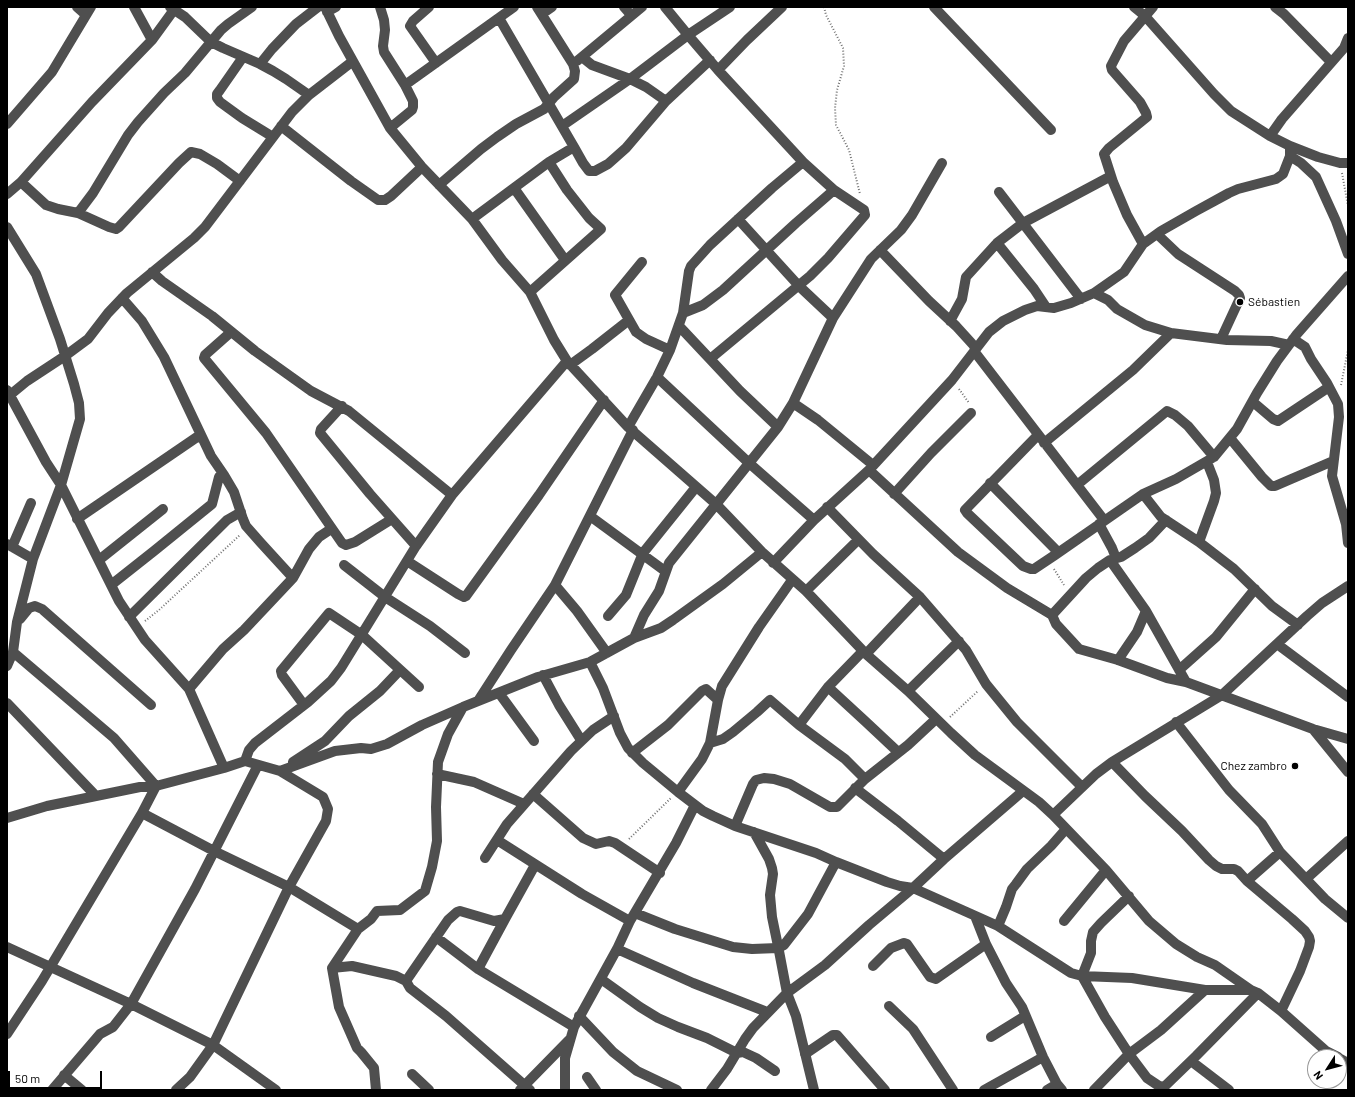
<!DOCTYPE html>
<meta charset="utf-8">
<style>
body{margin:0}
#map{position:relative;width:1355px;height:1097px;overflow:hidden;background:#fff;font-family:Barlow,sans-serif}
canvas{display:block}
.frame{position:absolute;inset:0;border:8px solid #000;pointer-events:none}
.north{position:absolute;left:1307px;top:1049px;width:40px;height:40px;box-sizing:border-box;background:#fff;border:1px solid #999;border-radius:50%;rotate:234deg;font-size:11px;font-weight:700;line-height:16px;text-align:center;color:#000}
.north::after{content:'';display:block;margin:auto;width:14px;height:18px;background:#000;clip-path:polygon(50% 0,100% 100%,50% 72%,0 100%)}
.scale{position:absolute;left:8px;top:1071px;width:94px;height:18px;box-sizing:border-box;border:2px solid #000;border-top:0;padding-left:5px;font-size:12px;line-height:14px;white-space:nowrap;color:#000;-webkit-text-stroke:3px #fff;paint-order:stroke}
</style>
<div id="map">
<canvas width="1355" height="1097"></canvas>
<div class="frame"></div>
<div class="north">N</div>
<div class="scale">50 m</div>
</div>
<script>
const c = document.querySelector('canvas').getContext('2d');
c.lineJoin = 'round';
const shape = rows => new Path2D(rows.map(r => 'M' + r).join(''));
function strokePath(path, color, width, dash) { c.strokeStyle = color; c.lineWidth = width; c.lineCap = dash ? 'butt' : 'round'; c.setLineDash(dash || []); c.stroke(path); }
function write(font, color, halo, rows, align = 'center') {
  c.font = font + ' Barlow,sans-serif'; c.lineWidth = 3.5; c.setLineDash([]); c.textBaseline = 'middle'; c.strokeStyle = halo; c.fillStyle = color; for (const [text, x, y, turn = 0] of rows) {
    c.save(); c.translate(x, y); c.rotate((+turn || 0) * Math.PI / 180); c.textAlign = isNaN(turn) ? turn : align; if (halo) c.strokeText(text, 0, 0); c.fillText(text, 0, 0); c.restore();
  }
}
strokePath(shape([
 [824,7,826,15,843,48,844,66,837,90,835,108,836,125,849,150,860,194],
 [1342,173,1348,206],
 [1341,385,1348,350],
 [959,389,969,403],
 [1054,569,1064,585],
 [145,621,159,610,240,535],
 [950,717,978,691],
 [629,839,671,798]
]), '#717171', 2, [1, 2]);
strokePath(shape([
 [77,7,86,15],
 [134,7,152,40],
 [170,7,185,17,211,42,223,48,260,64,273,71,286,79,309,95],
 [325,7,339,36,390,128,422,167,472,219,502,260,530,292,554,340,567,361,628,427,716,504,762,552,806,591,866,654,908,691,951,733,975,755,1039,802,1053,815,1106,870,1149,921,1176,944,1197,957,1215,965,1251,990,1258,993,1281,1011,1326,1051,1338,1057],
 [380,7,384,20,385,30,383,46,384,52,405,85,413,101,413,107,412,110,390,128],
 [429,7,413,21,410,26,436,63],
 [624,7,631,15],
 [934,7,1051,130],
 [1134,7,1145,16,1214,94,1231,111,1270,136,1290,146,1318,157,1340,163,1348,163],
 [1275,7,1284,14,1331,62],
 [327,12,336,7],
 [542,14,552,7],
 [243,57,220,90,217,94,217,98,220,102,242,118,273,137],
 [582,57,592,65,630,79,646,87,666,101],
 [577,61,642,7],
 [260,64,272,49,296,24,318,7],
 [718,70,747,40,782,7],
 [405,85,514,7],
 [7,124,52,72,91,7],
 [281,126,351,181,378,200,385,200,391,196,422,167],
 [562,126,630,79,688,35,730,7],
 [1270,136,1282,119,1344,48,1348,38],
 [574,147,583,163,589,171,595,171,608,164,626,148,666,101,710,60],
 [1290,156,1301,163,1316,177,1336,221,1348,254],
 [21,182,46,205,58,209,78,213,109,227,116,229,119,227,179,163,191,152,200,154,217,164,240,181],
 [439,185,481,149,497,137,516,124,544,109,554,97,574,79,575,71,573,64,537,7],
 [514,188,565,260],
 [999,192,1081,299],
 [7,194,21,182,92,102,152,40,176,7],
 [78,213,93,193,128,135,138,122,164,93,185,73,221,30,228,24,252,7],
 [472,219,549,162,574,147,499,18],
 [738,219,799,286,833,318],
 [7,227,36,274,60,339,74,384,79,403,80,419,61,485,33,559,17,622,13,652,7,666],
 [1157,234,1178,254,1235,291,1239,295,1240,298,1221,339],
 [997,243,1034,289,1046,307],
 [1143,244,1127,215,1113,182,1104,154,1109,148,1147,117,1146,113,1140,102,1112,70,1111,66,1124,41,1153,7],
 [880,250,929,301,956,326,976,348],
 [642,262,615,295,636,332,646,339,670,350],
 [152,272,162,281,212,316,255,351,311,391,349,411,452,495],
 [530,292,601,229,589,218,567,190,549,162],
 [1094,293,1108,300,1117,309,1145,325,1171,333,1227,340,1271,341,1289,345],
 [683,313,703,305,723,290,796,223,834,190],
 [950,321,962,299,966,277,997,243,1023,223,1111,176],
 [679,326,740,391,778,427],
 [231,332,205,355,204,358,266,433,342,543,346,545,355,542,392,519],
 [1293,339,1305,347,1311,359,1327,383,1338,404,1339,417,1332,476,1346,524,1348,543],
 [974,351,1104,520],
 [710,359,810,276,828,258,865,215,864,210,834,190,803,162],
 [570,365,592,349,629,320],
 [657,377,749,463,814,520],
 [7,390,46,462,61,485,119,601,145,640,189,689,224,768],
 [10,395,27,381,65,356,88,339,108,313,127,293,194,238,205,227,292,112,309,95,353,61],
 [1253,402,1273,419,1278,421,1329,387],
 [793,403,818,420,873,465],
 [342,406,321,429,320,433,370,494,416,546],
 [628,427,657,377,670,350,683,313,689,271,691,266,710,245,772,188,803,162,718,70,688,35,665,7],
 [1038,435,965,510,967,513,1023,566,1031,569,1034,569,1055,555,1143,494,1176,479,1214,457,1237,429,1257,393,1277,361,1297,334,1348,276],
 [1230,438,1262,477,1271,486,1275,486,1333,461],
 [1044,443,1133,370,1171,333],
 [869,470,958,552,1007,588,1052,615,1056,624,1079,649,1118,660,1167,678,1186,682,1313,729,1348,739],
 [224,475,234,492,243,519,246,526,261,543,293,578],
 [990,483,1058,552],
 [1077,485,1167,411,1175,415,1188,426,1214,457],
 [894,494,931,453,971,413],
 [1143,494,1161,517,1199,542,1234,569,1272,606,1298,625],
 [827,507,873,554,920,597,966,650,986,684,1017,722,1082,787],
 [590,516,665,571],
 [77,519,200,435],
 [1099,524,1112,548,1116,558],
 [1199,542,1214,501,1216,493,1214,480,1207,462],
 [7,544,33,559],
 [12,547,31,503],
 [99,560,163,509],
 [1110,560,1146,611,1186,682],
 [407,561,458,594,464,597,466,596,539,495,604,400],
 [773,563,814,520,869,470,952,380,989,332,1003,321,1025,310,1037,306,1054,308,1071,303,1094,293,1124,272,1143,244,1161,231,1196,211,1229,193,1238,189,1276,179,1283,174,1290,156,1290,146],
 [344,565,385,597,430,626,465,653],
 [111,585,154,551,212,504,219,477,224,475,211,456,164,357,142,321,122,298],
 [555,585,577,611,607,653],
 [806,591,858,540],
 [1052,615,1086,578,1098,568,1110,560,1121,557,1135,548,1149,538,1166,520],
 [608,616,626,595,643,553,696,487],
 [129,617,227,520,241,512],
 [20,619,29,608,35,606,42,609,151,705],
 [634,638,644,615,659,591,669,563,778,427,793,403,833,318,871,259,901,230,912,215,942,163],
 [1277,644,1348,697],
 [13,652,114,738,156,786,142,813],
 [866,654,920,597],
 [1118,660,1137,632,1146,611],
 [590,662,603,688,620,733,628,748,643,763,678,792,703,811,713,816,735,826,816,853,836,862,887,882,900,886,913,888,998,926,1071,973,1082,976,1132,978,1205,990,1251,990],
 [1179,670,1216,637,1255,589],
 [543,675,559,705,581,740],
 [828,687,866,722,898,752],
 [189,689,223,649,244,630,293,578,309,549,319,537,331,529],
 [908,691,959,641],
 [499,693,534,741],
 [478,701,511,650,555,585,633,430],
 [7,703,96,796],
 [304,705,282,675,281,671,329,613,362,635,419,687],
 [1176,722,1229,790,1262,824,1280,852,1325,899,1348,918],
 [799,725,828,687,863,651],
 [1313,729,1348,772],
 [710,743,723,739,733,732,757,712,770,700,799,725,845,759,865,779],
 [632,753,668,725,702,691,706,689,718,700],
 [245,761,249,750,255,743,308,702,331,681,341,668,416,546,452,495,567,361],
 [293,762,325,741,349,716,380,691,400,670],
 [1112,762,1145,796,1182,831,1209,860,1216,866,1222,869,1234,869,1238,871,1247,881],
 [280,771,335,751,361,748,371,749,387,744,422,725,463,707,538,677,590,662,634,638,661,628,673,620,723,584,762,552],
 [437,774,474,782,524,804],
 [855,788,898,821,944,859],
 [678,792,702,759,710,743,718,700,722,686,759,627,792,580],
 [533,794,583,838,596,844,609,841,615,843,660,873],
 [1053,815,1096,774,1112,762,1222,695,1307,616,1322,603,1348,586],
 [7,818,47,806,140,787,156,786,224,768,245,761,280,771,323,797,328,809,326,821,289,887,214,851,142,813,42,981,7,1034],
 [735,826,753,784,756,780,764,778,774,779,790,784,830,807,837,807,865,779,908,745,936,719],
 [754,832,769,859,772,868,773,874,770,895,772,917,779,951,787,993,796,1016,814,1090],
 [497,840,582,894,630,921],
 [1280,852,1247,881,1292,919,1305,931,1309,937,1310,941,1309,947,1300,971,1281,1011],
 [485,858,507,824,571,751,593,730,614,716],
 [1306,879,1348,841],
 [1129,896,1101,923,1093,932,1091,941,1091,953,1082,976,1105,1017,1129,1054,1147,1078,1159,1086,1164,1087,1196,1056,1258,993],
 [635,913,675,929,733,947,752,949,778,948,784,945,808,914,836,862],
 [975,916,986,944,1006,983,1022,1007,1043,1057,1057,1084,1062,1090],
 [1064,921,1106,870],
 [998,926,1006,907,1012,889,1016,884,1027,869,1051,846,1066,829],
 [436,937,478,969,574,1027],
 [7,947,131,1004,213,1045,276,1090],
 [617,949,693,983,767,1012],
 [873,966,891,948,904,943,907,944,930,977,936,979,986,944],
 [332,968,352,966,396,976,406,981,410,988,446,1016,530,1090],
 [478,969,505,919],
 [601,979,640,1007,658,1018,678,1027,707,1038,737,1053,743,1052,756,1058,775,1071],
 [406,981,448,920,457,912,460,911,494,921,505,919,535,865],
 [889,1006,913,1029,953,1090],
 [579,1016,613,1052,637,1071,677,1090],
 [991,1037,1025,1016],
 [805,1054,833,1035,837,1035,885,1090],
 [1339,1058,1348,1063],
 [1191,1061,1229,1090],
 [412,1074,429,1090],
 [64,1075,82,1090],
 [587,1077,596,1090],
 [52,1090,100,1034,113,1027,131,1004,195,889,258,765],
 [176,1090,190,1077,213,1045,289,887,358,929],
 [376,1090,374,1068,361,1052,357,1048,339,1007,332,968,358,929,371,919,377,911,400,910,425,891,432,867,437,841,436,807,438,762,448,734,463,707],
 [520,1090,569,1040],
 [565,1090,565,1058,574,1027,617,949,630,921,676,843,695,805],
 [711,1090,727,1069,745,1039,753,1028,787,993,825,965,869,925,913,888,944,859,1023,791],
 [984,1090,1043,1057],
 [1047,1090,1057,1084],
 [1094,1090,1129,1054,1161,1030,1205,990]
]), '#4f4f4f', 10);
for (const [x, y, r, color] of [
 [1240,302,4,"#000"],
 [1295,766,4,"#000"]
]) { const dot = new Path2D(); dot.arc(x, y, r, 0, 2 * Math.PI); c.fillStyle = color; c.fill(dot); strokePath(dot, '#fff', 1.5); }
write('12px', '#000', '#fff', [
 ["Sébastien",1248,302],
 ["Chez zambro",1287,766,"right"]
], 'left');
</script>
